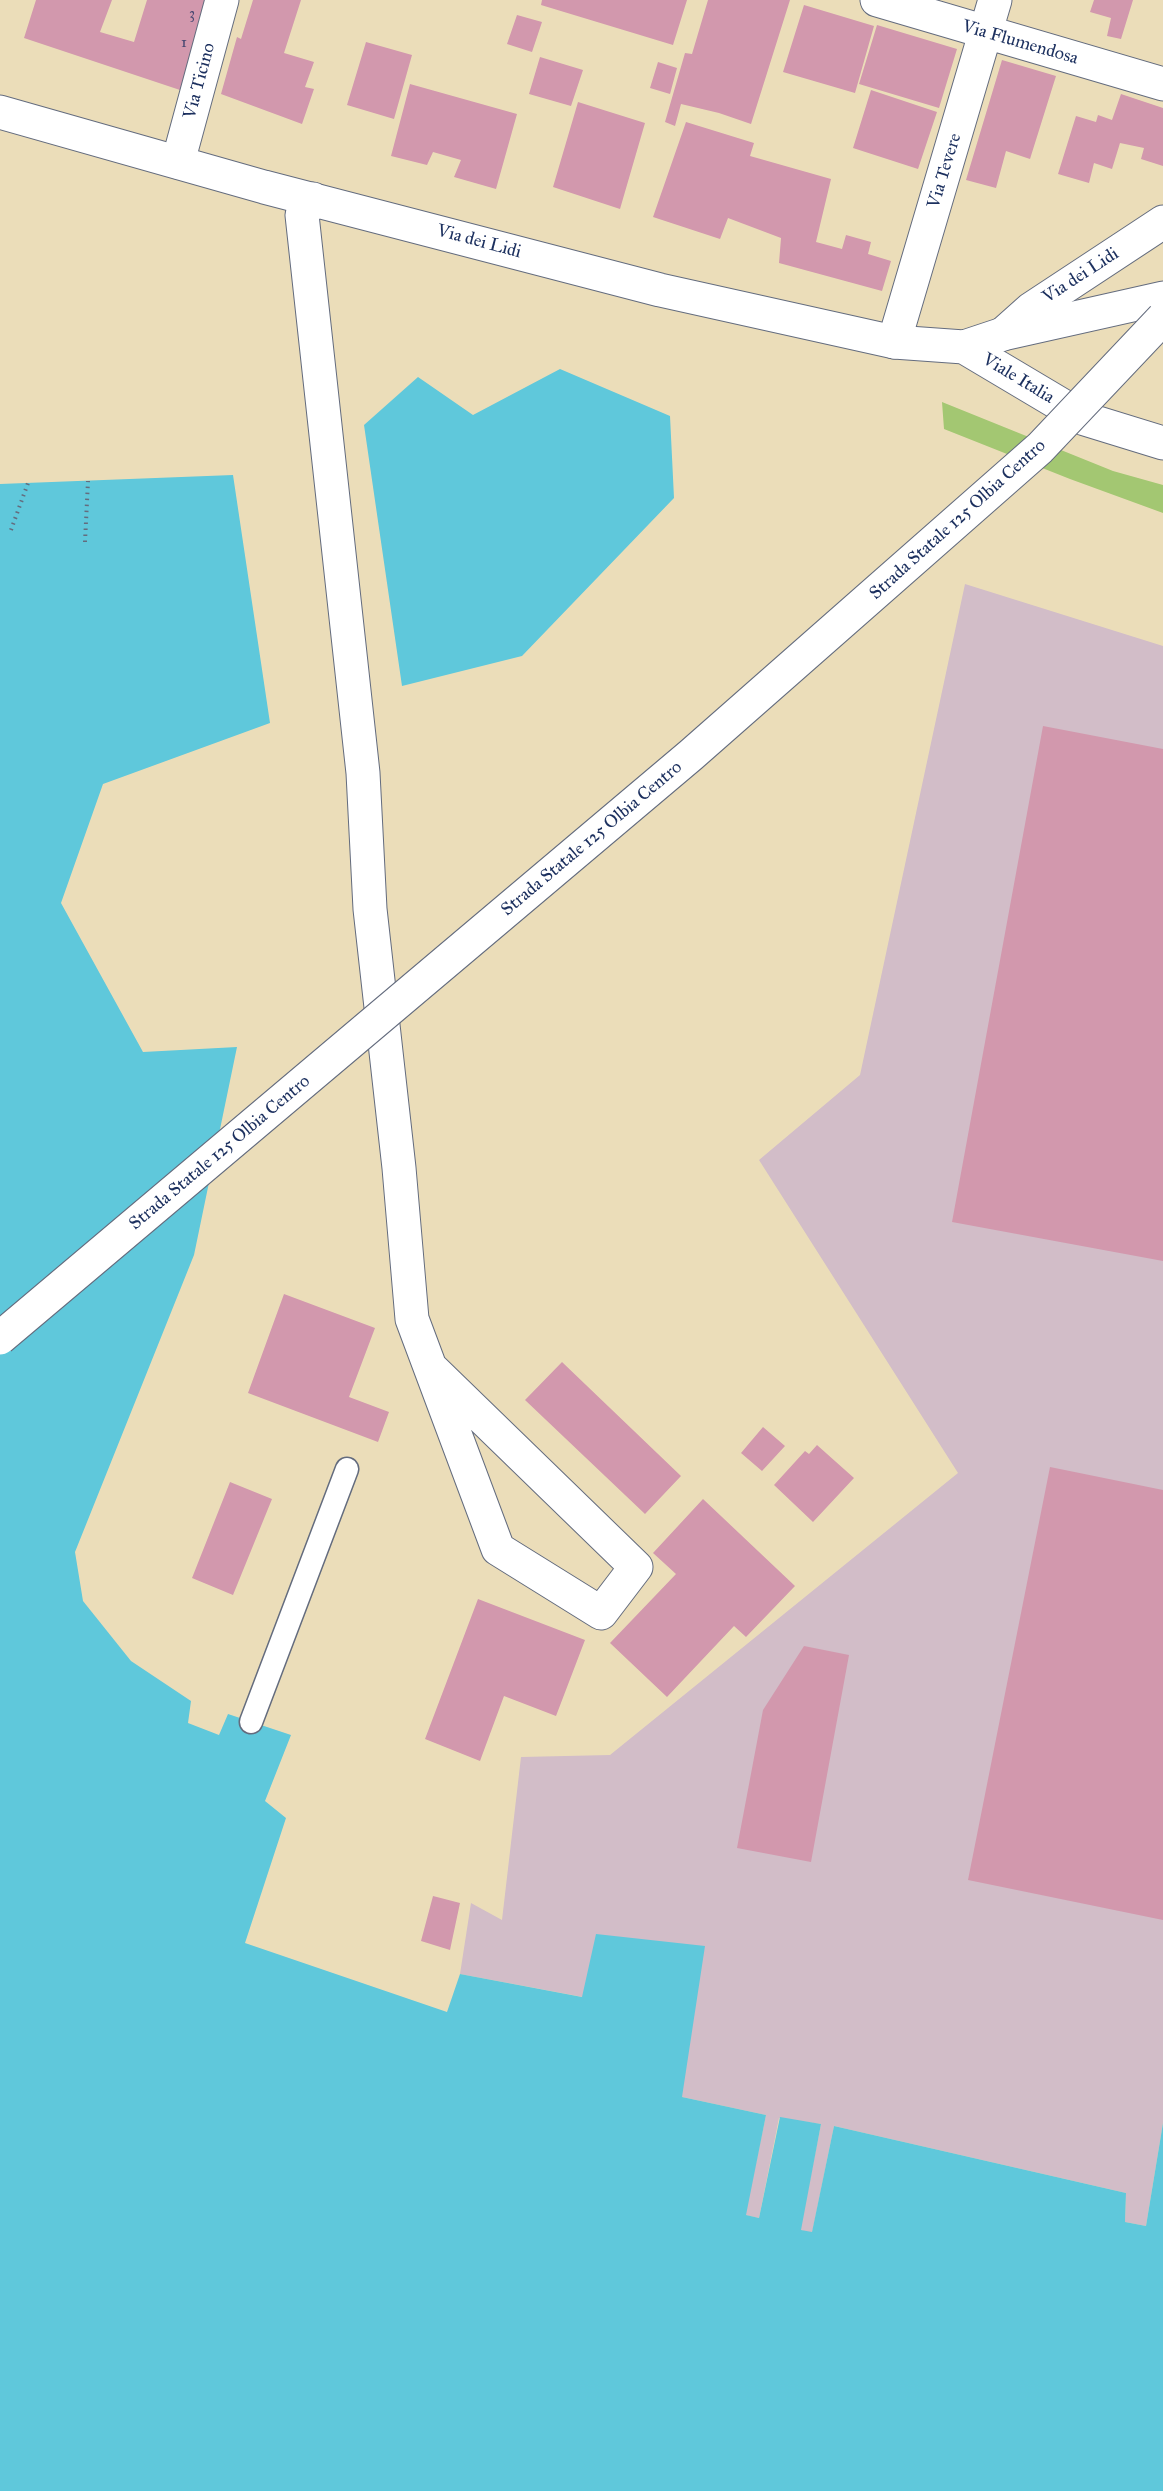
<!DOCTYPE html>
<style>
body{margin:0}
canvas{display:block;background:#ebddb9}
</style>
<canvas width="1163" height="2491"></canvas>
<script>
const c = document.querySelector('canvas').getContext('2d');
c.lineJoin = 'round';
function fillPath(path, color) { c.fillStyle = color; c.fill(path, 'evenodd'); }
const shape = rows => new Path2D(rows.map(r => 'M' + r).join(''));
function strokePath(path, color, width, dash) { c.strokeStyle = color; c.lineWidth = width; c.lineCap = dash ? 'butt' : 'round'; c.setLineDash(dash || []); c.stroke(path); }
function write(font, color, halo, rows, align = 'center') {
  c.font = font + ' "IM FELL Great Primer",serif'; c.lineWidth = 6; c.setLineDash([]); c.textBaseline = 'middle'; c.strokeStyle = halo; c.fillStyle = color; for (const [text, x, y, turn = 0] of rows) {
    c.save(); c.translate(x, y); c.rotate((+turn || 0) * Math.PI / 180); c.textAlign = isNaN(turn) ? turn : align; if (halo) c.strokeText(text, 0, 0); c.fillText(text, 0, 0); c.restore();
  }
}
fillPath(shape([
 [965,584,1163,646,1163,2123,1146,2226,1125,2222,1126,2193,834,2126,812,2233,800,2230,821,2124,779,2118,759,2218,745,2215,766,2115,682,2097,583,1997,460,1974,471,1903,502,1920,521,1757,610,1755,958,1473,759,1160,860,1075]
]), '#d2bdc8');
fillPath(shape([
 [942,402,1113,471,1163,485,1163,513,1070,479,944,429]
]), '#a3c772');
fillPath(shape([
 [560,369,670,416,674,498,522,656,402,686,364,425,418,377,473,415],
 [233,475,270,723,103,784,61,903,143,1052,237,1047,194,1255,75,1552,83,1601,131,1661,191,1701,188,1723,219,1735,228,1714,291,1735,265,1801,286,1818,245,1943,447,2012,460,1974,582,1997,596,1934,705,1946,682,2097,766,2115,746,2215,759,2218,780,2117,821,2124,801,2230,812,2232,834,2126,1126,2193,1125,2222,1146,2226,1163,2123,1163,2491,0,2491,0,484]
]), '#5fc8db');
fillPath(shape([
 [36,0,112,0,100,32,134,42,147,0,206,0,180,90,24,38],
 [253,0,301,0,284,53,314,62,305,87,314,89,302,124,221,94,237,37,241,39],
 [542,0,687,0,673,45,541,5],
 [708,0,790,0,751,124,719,113,681,104,675,126,665,122,685,53,692,54],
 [1094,0,1133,0,1121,39,1107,36,1111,18,1090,12],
 [804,5,874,26,855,93,783,72],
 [517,15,542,22,532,52,507,44],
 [877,25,957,49,939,108,859,84],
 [366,42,412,55,394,119,347,105],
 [540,57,583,70,571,106,529,94],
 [1002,60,1056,76,1030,159,1006,151,996,188,966,180],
 [658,62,677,68,670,94,650,88],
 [410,84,517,114,496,189,454,177,461,160,433,152,427,165,391,156],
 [871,90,937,112,918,169,853,148],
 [1121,94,1163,108,1163,166,1141,159,1144,148,1120,143,1112,169,1094,163,1089,183,1058,174,1076,116,1096,122,1098,115,1112,120],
 [578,102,645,123,620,209,553,187],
 [686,122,754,143,750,156,831,179,816,242,842,249,846,235,871,242,868,254,891,261,882,291,779,263,781,238,728,218,720,239,653,217],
 [1043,726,1163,749,1163,1261,952,1222],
 [284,1294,375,1328,349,1397,389,1412,378,1442,248,1393],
 [562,1362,681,1476,645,1514,525,1400],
 [763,1427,785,1446,762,1471,741,1453],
 [817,1445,854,1478,813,1522,774,1485,805,1451,809,1454],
 [1050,1467,1163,1490,1163,1920,968,1880],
 [230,1482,272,1499,233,1595,192,1578],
 [703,1499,795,1586,746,1637,734,1626,667,1697,610,1643,676,1574,653,1553],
 [478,1599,585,1640,556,1716,504,1696,480,1761,425,1739],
 [804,1646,849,1655,811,1862,737,1848,763,1710],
 [433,1896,460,1903,450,1950,421,1941]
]), '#d298ad');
const lane = shape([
 [251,1722,347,1469]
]);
const street = shape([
 [877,0,1163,84],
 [178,162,222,0],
 [313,199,302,215,363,773,370,909,399,1168,412,1319,498,1549,601,1613,636,1567,430,1367],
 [1003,334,1031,309,1163,222],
 [894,342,995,0]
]);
const secondary = shape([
 [0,112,264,187,660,290,894,342,964,347,1003,334,1163,298],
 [964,347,1085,419,1163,443]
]);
strokePath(lane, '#646c7e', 25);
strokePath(street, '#646c7e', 35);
strokePath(secondary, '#646c7e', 35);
strokePath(shape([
 [11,530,28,483],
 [85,542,88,481]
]), '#646c7e', 4, [1.5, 4.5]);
strokePath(lane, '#fff', 22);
strokePath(street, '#fff', 33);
strokePath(secondary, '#fff', 33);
const primaryBridge = shape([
 [0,1338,691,755,1040,448,1163,318]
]);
strokePath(primaryBridge, '#646c7e', 35, []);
strokePath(primaryBridge, '#fff', 33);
write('15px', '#494972', null, [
 ["3",192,14],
 ["1",184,43]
]);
write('18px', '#1b2f5e', '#fff', [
 ["Via Flumendosa",1020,43,16],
 ["Via Ticino",200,81,-75],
 ["Via Tevere",945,171,-73],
 ["Via dei Lidi",479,242,15],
 ["Via dei Lidi",1081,276,-33],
 ["Viale Italia",1018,379,31],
 ["Strada Statale 125 Olbia Centro",958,520,-42],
 ["Strada Statale 125 Olbia Centro",592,839,-40],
 ["Strada Statale 125 Olbia Centro",220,1153,-40]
]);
</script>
